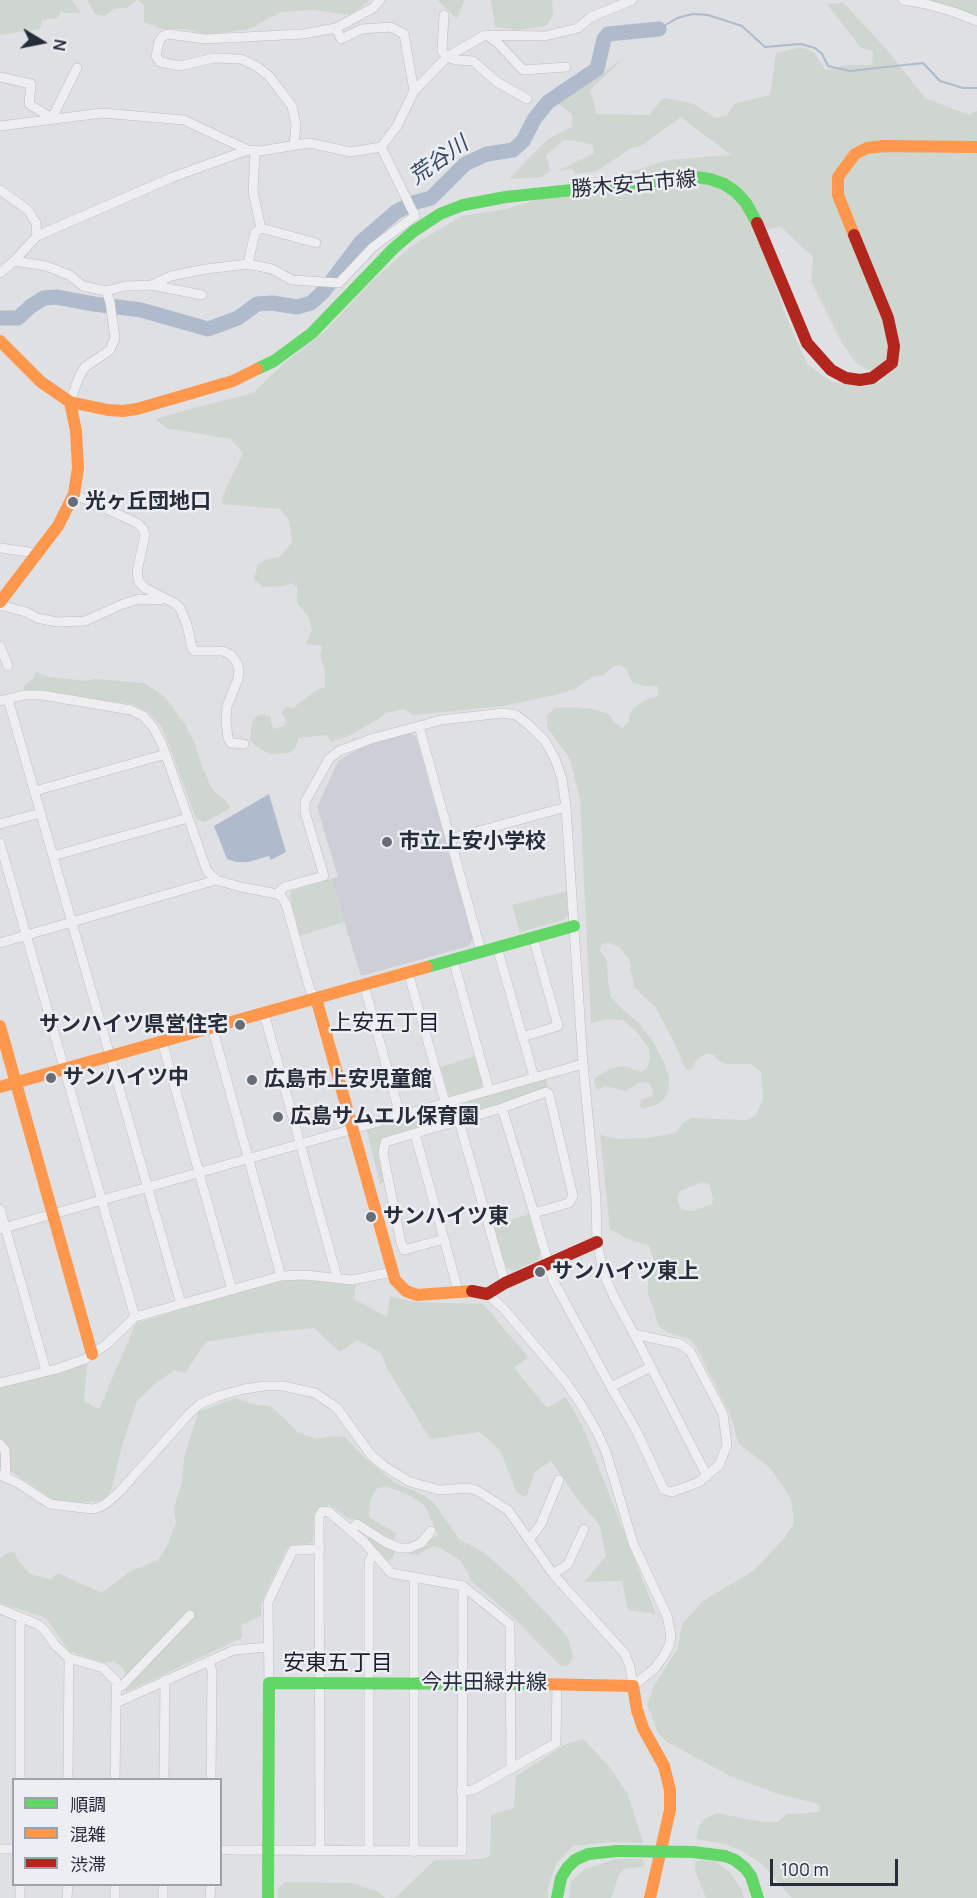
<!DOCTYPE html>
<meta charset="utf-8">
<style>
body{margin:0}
#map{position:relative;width:977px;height:1898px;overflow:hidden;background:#dfe0e3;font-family:Manrope,"Noto Sans JP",sans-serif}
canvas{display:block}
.legend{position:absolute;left:12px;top:1778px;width:210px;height:108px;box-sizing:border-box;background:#eceef3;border:2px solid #9da1a9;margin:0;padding:8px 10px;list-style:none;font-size:18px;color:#272d3a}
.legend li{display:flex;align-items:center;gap:12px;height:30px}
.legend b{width:30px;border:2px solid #9da1a9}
.north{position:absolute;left:12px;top:12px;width:60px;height:60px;-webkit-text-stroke:4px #eceef3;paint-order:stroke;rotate:100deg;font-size:16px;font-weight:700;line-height:24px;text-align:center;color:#272d3a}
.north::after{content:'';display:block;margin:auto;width:21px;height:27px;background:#272d3a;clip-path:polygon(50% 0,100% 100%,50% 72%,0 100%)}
.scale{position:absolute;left:770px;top:1859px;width:128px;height:27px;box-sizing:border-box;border:3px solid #272d3a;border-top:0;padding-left:8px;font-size:18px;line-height:21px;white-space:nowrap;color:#272d3a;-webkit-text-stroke:4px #eceef3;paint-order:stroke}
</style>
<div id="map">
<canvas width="977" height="1898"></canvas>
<ul class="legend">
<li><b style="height:8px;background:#63d668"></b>順調</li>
<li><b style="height:8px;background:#ff974d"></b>混雑</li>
<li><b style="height:8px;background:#b3261e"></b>渋滞</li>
</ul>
<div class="north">N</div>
<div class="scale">100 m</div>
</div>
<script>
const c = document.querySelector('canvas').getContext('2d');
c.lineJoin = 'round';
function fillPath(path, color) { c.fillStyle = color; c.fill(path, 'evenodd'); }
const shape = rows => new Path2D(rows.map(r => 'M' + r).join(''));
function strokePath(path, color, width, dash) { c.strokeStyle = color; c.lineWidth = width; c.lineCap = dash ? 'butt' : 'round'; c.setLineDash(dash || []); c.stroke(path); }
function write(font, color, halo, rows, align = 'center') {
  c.font = font + ' Manrope,"Noto Sans JP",sans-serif'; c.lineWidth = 5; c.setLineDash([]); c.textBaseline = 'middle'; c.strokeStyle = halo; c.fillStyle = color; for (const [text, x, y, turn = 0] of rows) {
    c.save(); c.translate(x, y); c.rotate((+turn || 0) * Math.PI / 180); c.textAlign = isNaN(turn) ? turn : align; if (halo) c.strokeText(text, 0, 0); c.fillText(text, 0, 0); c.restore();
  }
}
fillPath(shape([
 [410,733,416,736,473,938,469,946,361,976,331,879,338,877,317,807,338,761,359,749,375,742]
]), '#cdcfd6');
fillPath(shape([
 [0,0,72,0,81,13,66,13,61,11,58,18,42,20,40,29,0,35],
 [87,0,137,0,126,8,114,9,104,16,95,14],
 [138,0,370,0,351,15,313,10,281,12,250,29,207,35,186,29,161,29,144,22,144,5],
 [438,0,465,0,457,18,452,15],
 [491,0,552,0,553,15,546,26,518,30,495,27],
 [929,0,977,0,977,17,954,8],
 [844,3,888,51,925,98,969,115,977,111,977,1898,792,1898,760,1862,742,1851,725,1844,696,1839,699,1827,704,1819,717,1813,762,1822,777,1822,787,1814,813,1813,820,1811,819,1804,778,1794,730,1776,667,1742,658,1733,647,1704,654,1686,678,1648,682,1624,703,1601,753,1571,784,1539,794,1523,791,1498,770,1468,739,1444,730,1414,695,1345,689,1339,666,1332,659,1326,648,1294,648,1279,654,1260,649,1246,626,1238,610,1229,600,1135,617,1139,647,1138,675,1133,683,1123,692,1118,745,1120,755,1116,763,1100,761,1072,750,1064,725,1064,716,1059,715,1055,708,1053,697,1059,692,1069,686,1070,675,1044,656,1008,634,987,629,959,619,947,607,942,601,945,600,951,607,961,608,981,611,997,619,1006,640,1024,652,1040,664,1062,669,1078,669,1089,664,1100,655,1105,642,1109,640,1106,641,1101,652,1096,653,1090,649,1083,640,1082,626,1091,605,1086,598,1090,594,1082,596,1077,612,1068,625,1066,640,1072,647,1069,650,1059,649,1049,637,1032,623,1020,608,1019,591,1023,580,799,570,759,547,727,547,715,555,708,574,707,597,710,609,714,614,722,622,728,629,722,629,715,634,708,643,701,659,695,657,686,644,686,632,682,626,669,620,665,612,667,604,675,592,677,576,688,560,694,502,706,455,711,413,715,404,709,386,713,377,720,350,735,332,742,326,735,299,738,295,749,289,753,270,754,257,747,250,741,251,727,255,717,261,714,271,717,271,724,274,729,284,726,286,720,281,713,286,707,293,708,315,691,325,687,325,671,320,655,322,646,306,644,312,630,309,618,297,603,297,587,292,583,285,586,263,587,254,579,258,564,267,559,279,557,292,543,289,520,280,509,222,504,223,495,243,453,231,439,166,428,156,419,193,408,253,393,281,366,326,330,375,278,413,245,462,216,506,209,669,160,731,155,681,117,641,146,631,148,597,171,575,174,573,169,557,171,594,153,592,145,582,142,564,140,546,155,550,171,542,177,509,179,548,139,572,127,572,114,557,103,623,59,590,90,597,114,649,115,663,98,692,103,716,118,727,115,734,104,770,95,776,53,801,47,815,53,825,70,847,65,872,65,873,51,861,48,827,4],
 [780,226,813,257,811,281,842,343,856,363,885,380,863,387,832,382,808,365,789,324,760,242,754,235],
 [702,1182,709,1184,713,1199,712,1204,694,1211,681,1209,677,1199,680,1191],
 [36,672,49,677,88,681,94,679,144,683,164,696,185,724,196,746,202,767,213,790,226,801,230,806,229,809,205,822,196,819,168,742,161,726,148,712,132,704,41,692,24,691,24,686,33,679],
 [331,879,344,922,299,936,290,896,291,891],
 [567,891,568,915,564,920,520,932,512,905],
 [476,1056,483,1083,480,1088,451,1096,448,1094,440,1067],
 [546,1078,548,1089,384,1139,387,1181,380,1184,366,1128],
 [529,1214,541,1252,538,1260,513,1271,506,1268,492,1226],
 [282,1279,356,1283,354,1299,387,1317,390,1296,414,1302,483,1304,528,1357,514,1368,547,1408,566,1397,583,1427,656,1614,628,1610,622,1581,584,1582,606,1556,599,1524,581,1504,551,1461,535,1472,526,1497,517,1493,500,1450,480,1432,430,1439,387,1368,381,1353,357,1340,340,1352,314,1328,260,1333,206,1342,185,1373,174,1370,155,1384,137,1401,122,1445,112,1488,108,1495,101,1501,78,1503,54,1500,14,1473,0,1467,0,1385,87,1364,84,1401,99,1409,136,1323],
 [236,1398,256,1405,270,1406,284,1418,297,1432,316,1439,333,1436,345,1437,363,1456,394,1482,423,1495,434,1503,459,1539,483,1552,514,1579,560,1628,569,1640,573,1657,569,1665,561,1666,514,1618,471,1581,467,1571,461,1561,444,1550,433,1546,418,1555,395,1552,390,1561,385,1561,367,1539,372,1537,414,1551,438,1535,425,1506,411,1496,386,1486,376,1489,370,1501,369,1517,396,1533,394,1540,386,1537,358,1519,349,1519,329,1505,320,1507,314,1514,313,1543,288,1546,261,1603,261,1616,241,1625,242,1638,126,1692,124,1669,114,1661,104,1663,69,1651,46,1618,0,1603,0,1558,7,1553,14,1552,20,1563,30,1574,51,1579,55,1575,60,1574,102,1593,129,1572,158,1560,167,1546,176,1523,174,1507,182,1483,184,1458,198,1412],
 [583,1739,608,1765,628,1794,643,1843,612,1842,573,1846,556,1864,548,1888,548,1898,388,1898,396,1897,435,1860,482,1859,490,1856,491,1815,514,1808,516,1776,564,1745],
 [616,1859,642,1859,645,1866,624,1869,619,1875,611,1898,569,1898,571,1881,585,1869],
 [702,1860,716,1862,730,1872,741,1889,744,1898,706,1898,695,1871,695,1862],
 [285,1882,352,1883,379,1892,385,1898,278,1898,278,1888]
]), '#ced6cf');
fillPath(shape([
 [269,794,286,852,271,860,269,856,248,862,236,862,227,859,214,826]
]), '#afbbcd');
strokePath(shape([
 [659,29,677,18,693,14,708,15,742,26,765,47,801,44,815,48,822,54,828,66,850,71,923,63,940,81,963,88,977,88]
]), '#afbbcd', 2);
strokePath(shape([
 [0,318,18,318,31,306,44,298,56,297,94,304,141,310,208,329,238,318,257,304,272,303,297,307,311,303,324,291,361,242,396,212,413,203,431,198,465,164,487,154,513,150,523,141,535,118,548,102,597,69,604,39,608,34,659,29]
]), '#afbbcd', 15);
const street = shape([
 [903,0,926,4,954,12,977,21],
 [444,15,442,51,447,57,456,60,473,61,497,82,527,99],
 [336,28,341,39,362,29,391,27,404,34,414,91],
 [486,35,497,42,523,70,566,67],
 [0,77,31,84,29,104,52,118,77,68],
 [0,126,102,113,184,120,248,150,260,151,309,143,351,152,381,147,397,126,414,91,447,57,485,35,545,36,578,28,591,17,632,0],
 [294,145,296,125,292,106,269,76,256,66,241,59,214,58,180,66,160,62,156,56,159,42,163,36,168,34,205,39,303,34,336,28,373,8,380,0],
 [0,190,28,210,36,223,37,236],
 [261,228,316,243],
 [14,261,46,266,69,275,83,286,106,291,126,286,151,285,171,276,206,269,248,264,272,269,292,280,339,283,373,247,415,216,381,147],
 [248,264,255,233,261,228,253,192,255,151],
 [0,273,14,261,37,236,173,177,248,150],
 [151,285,202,295],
 [70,402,79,377,85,367,110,350,115,338,110,302,106,291],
 [74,494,137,523,143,529,145,535,137,572,139,582,145,588,174,603,180,608,187,625,192,648,195,651,223,651,231,655,237,663,239,670,238,679,227,706,226,720,228,738,231,743,244,744],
 [0,548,36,553],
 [0,605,26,612,37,618,57,622,85,621,123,604,139,599,160,600,162,597],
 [0,646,8,666],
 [8,699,181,1304],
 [0,701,24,695,42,695,131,710,143,716,153,727,162,744,207,871,216,880,241,887,277,894,281,896,286,904,310,990,316,998],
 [419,726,481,951],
 [35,791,166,754],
 [0,824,41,813],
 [450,839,566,807],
 [0,843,135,1317],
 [53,856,188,818],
 [277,894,284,887,324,876,305,812,305,802,329,759,339,751,371,739,441,720,503,713,516,715,529,725,545,741,555,759,562,779,566,807,583,1064,596,1199,597,1242,604,1274,614,1297,634,1334,680,1344,690,1351,723,1414,727,1445,719,1465,699,1482,672,1492,664,1490,637,1432,611,1387,553,1280,534,1213,569,1203,573,1196,549,1094,546,1092,502,1108,385,1142,383,1153,401,1243,404,1250,444,1239,458,1291],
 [0,943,216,880],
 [497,947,534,1077],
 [453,959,489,1090],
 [408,972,445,1102],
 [364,985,400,1115],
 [264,1013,337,1277],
 [212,1027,281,1276],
 [522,1037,558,1026,533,937],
 [162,1041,232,1290],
 [502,1108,534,1213],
 [459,1121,505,1283],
 [415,1134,444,1239],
 [0,1209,46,1371],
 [0,1229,583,1064],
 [487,1294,503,1308,565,1381,580,1403,597,1432,606,1452,633,1543,667,1616,671,1636,669,1646,663,1657,655,1668,633,1686],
 [634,1334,707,1476],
 [0,1383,57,1369,85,1359,107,1344,135,1317,281,1276,305,1275,352,1280,392,1272],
 [611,1387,651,1367],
 [0,1444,5,1450,6,1478],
 [0,1475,18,1483,50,1504,92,1509,100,1507,108,1502,120,1491,189,1414,200,1404,219,1396,244,1389,265,1386,283,1386,315,1393,337,1408,371,1455,384,1466,410,1482,440,1490,467,1488,476,1490,508,1510,553,1574,625,1654,630,1667,633,1686],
 [350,1530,357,1524,385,1542,399,1548,410,1548,421,1543,431,1531],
 [529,1540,541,1524,559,1480],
 [553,1574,568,1564,584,1529],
 [0,1609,39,1625,46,1632,55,1645,69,1658,103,1668,117,1682,116,1703,234,1650,268,1647],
 [209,1661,212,1671,211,1780],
 [269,1683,268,1602,293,1550,320,1549],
 [116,1688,122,1686,190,1615],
 [20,1780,20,1626,22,1618],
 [68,1780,69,1658],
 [115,1780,116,1703],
 [164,1780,165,1680],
 [461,1791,473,1790,556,1743,557,1684],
 [0,1849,14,1849],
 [220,1850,462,1851,463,1586],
 [320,1850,319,1517,322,1511,329,1512,364,1542,391,1573,463,1586,510,1624,511,1769],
 [369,1851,369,1562,373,1554],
 [414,1852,414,1578],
 [115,1884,115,1898],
 [163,1884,163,1898],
 [20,1898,20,1884],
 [67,1898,68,1884],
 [210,1898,211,1884]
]);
strokePath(street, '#bdbec1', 10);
strokePath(street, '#eeeef0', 9);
strokePath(shape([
 [257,369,274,361,312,333,394,248,414,231,440,214,463,205,506,197,694,177,710,179,724,184,736,192,746,203,757,223],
 [427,967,574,926],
 [725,1856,735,1860,745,1868,751,1876,758,1898],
 [268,1898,269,1683,539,1684],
 [557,1898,561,1878,567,1868,575,1860,588,1854,617,1851]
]), '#63d668', 12);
strokePath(shape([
 [854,235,838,195,838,177,855,154,867,148,883,146,977,147],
 [0,341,41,382,70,402,108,410,123,411,137,409,233,381,257,369],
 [0,602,58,526,74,494,78,468,76,431,70,402],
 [316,998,395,1280,406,1291,417,1295,472,1291],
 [0,1026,92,1354],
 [0,1087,427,967],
 [539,1684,633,1686,637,1710,643,1728,664,1766,670,1790,670,1810,650,1898]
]), '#ff974d', 12);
strokePath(shape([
 [757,223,807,343,831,370,846,378,860,380,872,378,892,363,894,346,888,318,854,235],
 [472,1291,487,1294,505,1283,597,1242]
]), '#b3261e', 12);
strokePath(shape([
 [617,1851,693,1852,725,1856]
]), '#63d668', 12);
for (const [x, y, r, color] of [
 [73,502,6,"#676c75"],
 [387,842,6,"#676c75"],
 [240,1025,6,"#676c75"],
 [51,1078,6,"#676c75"],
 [252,1080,6,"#676c75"],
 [278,1117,6,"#676c75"],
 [371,1217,6,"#676c75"],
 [540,1272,6,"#676c75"]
]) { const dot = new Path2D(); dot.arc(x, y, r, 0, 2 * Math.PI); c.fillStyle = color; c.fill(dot); strokePath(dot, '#eceef3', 2); }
write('21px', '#272d3a', '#eceef3', [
 ["勝木安古市線",634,185,-5],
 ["今井田緑井線",484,1683]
]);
write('bold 21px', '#272d3a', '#eceef3', [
 ["光ヶ丘団地口",85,502],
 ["市立上安小学校",399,842],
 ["サンハイツ県営住宅",228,1025,"right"],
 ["サンハイツ中",63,1078],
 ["広島市上安児童館",264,1080],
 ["広島サムエル保育園",290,1117],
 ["サンハイツ東",383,1217],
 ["サンハイツ東上",552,1272]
], 'left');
write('italic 22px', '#354a6a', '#eceef3', [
 ["荒谷川",439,161,-35]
]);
write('22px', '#1a1f2b', '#eceef3', [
 ["上安五丁目",385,1024],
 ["安東五丁目",338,1664]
]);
</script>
